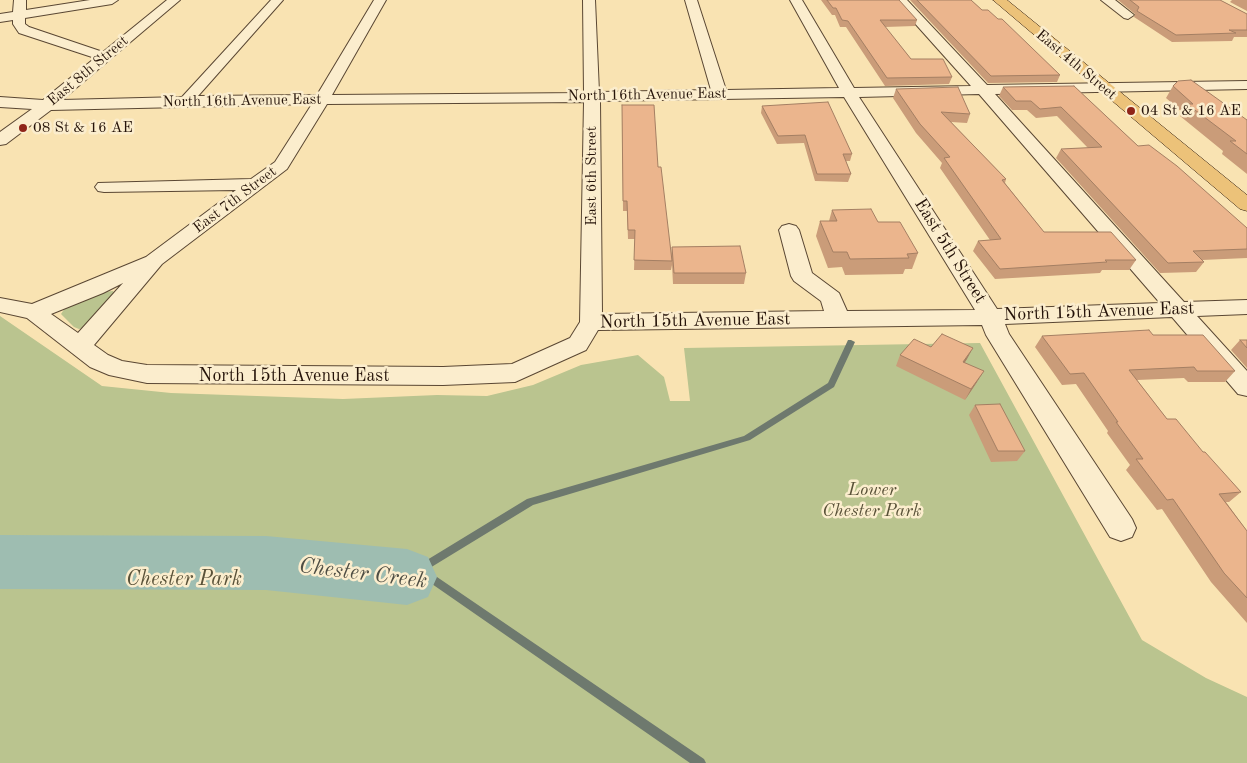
<!DOCTYPE html>
<style>
body{margin:0}
canvas{display:block;background:#f9e3b2}
</style>
<canvas width="1247" height="763"></canvas>
<script>
const c = document.querySelector('canvas').getContext('2d');
c.lineJoin = 'round';
function fillPath(path, color) { c.fillStyle = color; c.fill(path, 'evenodd'); }
const shape = rows => new Path2D(rows.map(r => 'M' + r).join(''));
function strokePath(path, color, width, dash) { c.strokeStyle = color; c.lineWidth = width; c.lineCap = dash ? 'butt' : 'round'; c.setLineDash(dash || []); c.stroke(path); }
function write(font, color, halo, rows, align = 'center') {
  c.font = font + ' "Old Standard TT",serif'; c.lineWidth = 5; c.setLineDash([]); c.textBaseline = 'middle'; c.strokeStyle = halo; c.fillStyle = color; for (const [text, x, y, turn = 0] of rows) {
    c.save(); c.translate(x, y); c.rotate((+turn || 0) * Math.PI / 180); c.textAlign = isNaN(turn) ? turn : align; if (halo) c.strokeText(text, 0, 0); c.fillText(text, 0, 0); c.restore();
  }
}
fillPath(shape([
 [113,291,115,294,84,328,79,329,74,327,61,314,65,308,103,292],
 [0,316,102,386,171,393,343,399,437,395,487,396,533,385,581,365,638,355,664,377,670,401,690,401,684,348,980,343,1142,640,1206,678,1247,697,1247,763,0,763]
]), '#bac48f');
fillPath(shape([
 [848,340,851,340,855,342,834,387,750,440,533,505,420,574,437,577,704,759,706,763,690,763,432,584,404,580,402,577,404,574,527,499,744,436,828,383,848,340]
]), '#6e796e');
fillPath(shape([
 [0,535,266,536,407,549,428,557,437,577,428,597,407,605,266,590,0,589,0,535]
]), '#9ebdb1');
const minor = shape([
 [14,0,26,0,26,10,90,0,118,0,112,4,25,18,25,24,29,27,103,52,167,0,180,0,62,100,182,97,271,0,283,0,198,96,317,95,374,0,386,0,332,95,584,93,583,0,595,0,599,92,711,90,685,0,697,0,726,90,839,88,790,0,802,0,854,88,971,86,894,0,907,0,987,85,1247,81,1247,89,995,94,1184,302,1247,300,1247,314,1197,316,1247,371,1247,396,1238,394,1172,317,1005,324,1009,334,1132,519,1136,528,1132,537,1121,541,1110,537,986,335,982,325,598,330,586,350,515,382,443,385,147,383,109,375,90,367,27,318,0,312,0,298,32,304,146,257,236,190,104,192,98,191,95,187,98,183,251,179,275,162,312,104,51,110,6,144,0,145,0,132,32,109,0,107,0,97,43,100,95,58,19,33,13,24,13,20,0,22,0,14,13,12,14,0],
 [979,94,1160,303,997,309,859,97,979,94],
 [844,97,975,310,847,311,839,293,812,273,799,230,796,226,789,224,782,226,779,230,791,276,794,281,821,301,824,311,602,314,600,101,844,97],
 [584,102,580,322,570,338,512,364,443,367,147,365,122,361,108,355,94,345,162,264,287,169,327,104,584,102],
 [123,283,78,333,51,314,103,293,123,283],
 [1101,0,1115,0,1134,15,1128,19,1124,18,1101,0]
]);
const major = shape([
 [993,0,1007,0,1247,195,1247,211,1240,209,993,0]
]);
strokePath(minor, '#5a4733', 2);
strokePath(major, '#251309', 1);
fillPath(minor, '#fbedcd');
fillPath(major, '#ecc279');
fillPath(shape([
 [821,0,899,0,917,20,915,26,885,27,911,59,952,77,949,84,885,86,846,27,840,27,835,15,832,15],
 [910,0,971,0,982,10,998,19,1060,75,1057,82,988,83],
 [1118,0,1220,0,1247,14,1247,37,1234,37,1232,41,1172,42,1134,17,1135,14],
 [1232,0,1247,0,1247,11,1230,2],
 [1074,86,1138,146,1247,228,1247,258,1202,260,1204,262,1196,272,1160,273,1056,158,1061,149,1088,148,1057,116,1036,118,1027,110,1012,110,999,96,1003,87],
 [1173,86,1247,120,1247,174,1222,154,1223,151,1180,116,1182,112,1166,98],
 [896,89,970,114,967,123,951,122,1006,179,1005,183,1044,232,1136,260,1129,270,1102,270,1100,273,995,279,973,251,978,241,990,240,940,168,942,163,916,133,893,98],
 [622,105,658,167,671,255,672,247,746,273,744,284,673,284,672,265,671,270,634,270,635,239,628,239,627,211,623,211],
 [762,106,852,154,850,161,846,161,851,174,848,182,815,181,804,143,777,144,761,113],
 [832,210,878,222,918,253,912,269,905,269,903,274,845,275,842,267,828,268,816,236,820,221,829,221],
 [1153,335,1235,371,1225,382,1188,382,1184,378,1137,380,1167,419,1203,452,1241,492,1229,502,1226,502,1247,531,1247,623,1211,582,1162,509,1157,510,1126,470,1130,465,1107,433,1108,431,1076,384,1062,385,1035,347,1042,336],
 [1240,340,1247,340,1247,368,1231,350],
 [931,347,967,359,965,362,977,382,965,400,896,366,900,355],
 [975,405,1025,451,1017,461,991,462,969,415]
]), '#ca9c79');
fillPath(shape([
 [973,348,967,359,958,372,963,362],
 [984,371,977,382,965,400,971,389]
]), '#a47f63');
const building = shape([
 [827,0,899,0,917,20,880,20,911,59,943,59,952,77,887,78,848,21,842,20,836,8,833,8,827,0],
 [917,0,971,0,982,10,988,10,998,19,1002,19,1060,75,991,76,917,0],
 [1130,0,1220,0,1247,14,1247,30,1229,30,1236,33,1176,35,1137,11,1139,7,1130,0],
 [1191,80,1247,120,1247,154,1230,141,1236,141,1187,104,1193,104,1173,86,1178,81,1191,80],
 [1074,86,1138,146,1149,145,1177,166,1247,228,1247,249,1193,251,1204,262,1168,263,1061,149,1102,147,1061,107,1040,109,1031,101,1016,101,1003,87,1074,86],
 [958,87,970,114,941,112,1006,179,1002,180,1044,232,1111,232,1136,260,1105,260,1107,262,1000,269,978,241,1001,239,944,158,950,157,920,124,896,89,958,87],
 [828,102,852,154,843,154,851,174,817,174,805,135,778,136,762,106,828,102],
 [622,105,654,105,658,167,661,167,672,261,634,260,635,230,628,230,627,201,623,201,622,105],
 [871,209,878,222,900,222,918,253,907,254,909,258,850,259,847,252,833,252,820,221,837,221,832,210,871,209],
 [740,246,746,273,674,273,672,247,740,246],
 [1149,330,1153,335,1203,335,1235,371,1197,371,1194,367,1129,370,1167,419,1176,419,1203,452,1205,452,1241,492,1219,494,1247,531,1247,598,1224,573,1173,499,1167,500,1136,459,1143,459,1116,422,1118,422,1084,373,1070,374,1042,336,1149,330],
 [942,334,973,348,963,362,984,371,971,389,900,355,914,339,931,347,942,334],
 [1240,340,1247,340,1247,348,1240,340],
 [1000,404,1025,451,998,451,975,405,1000,404]
]);
fillPath(building, '#ebb58d');
strokePath(building, '#a47f63', 1);
for (const [x, y, r, color] of [
 [1131,111,5,"#8f2418"],
 [23,128,5,"#8f2418"]
]) { const dot = new Path2D(); dot.arc(x, y, r, 0, 2 * Math.PI); c.fillStyle = color; c.fill(dot); strokePath(dot, '#fbedcd', 2); }
write('15px', '#251309', '#fbedcd', [
 ["East 4th Street",1076,65,40],
 ["East 8th Street",88,71,-40],
 ["North 16th Avenue East",647,95,-1],
 ["North 16th Avenue East",242,101,-1],
 ["East 6th Street",592,176,-90],
 ["East 7th Street",235,200,-37]
]);
write('15px', '#251309', '#fbedcd', [
 ["04 St & 16 AE",1141,111],
 ["08 St & 16 AE",33,128]
], 'left');
write('18px', '#251309', '#fbedcd', [
 ["East 5th Street",950,251,58],
 ["North 15th Avenue East",1099,312,-2],
 ["North 15th Avenue East",695,321,-1],
 ["North 15th Avenue East",294,376]
]);
write('italic 18px', '#595138', '#fbedcd', [
 ["Lower",872,490],
 ["Chester Park",872,511]
]);
write('italic 21px', '#595138', '#fbedcd', [
 ["Chester Park",184,579]
]);
write('italic 22px', '#4f4e44', '#fbedcd', [
 ["Chester Creek",363,574,7]
]);
</script>
